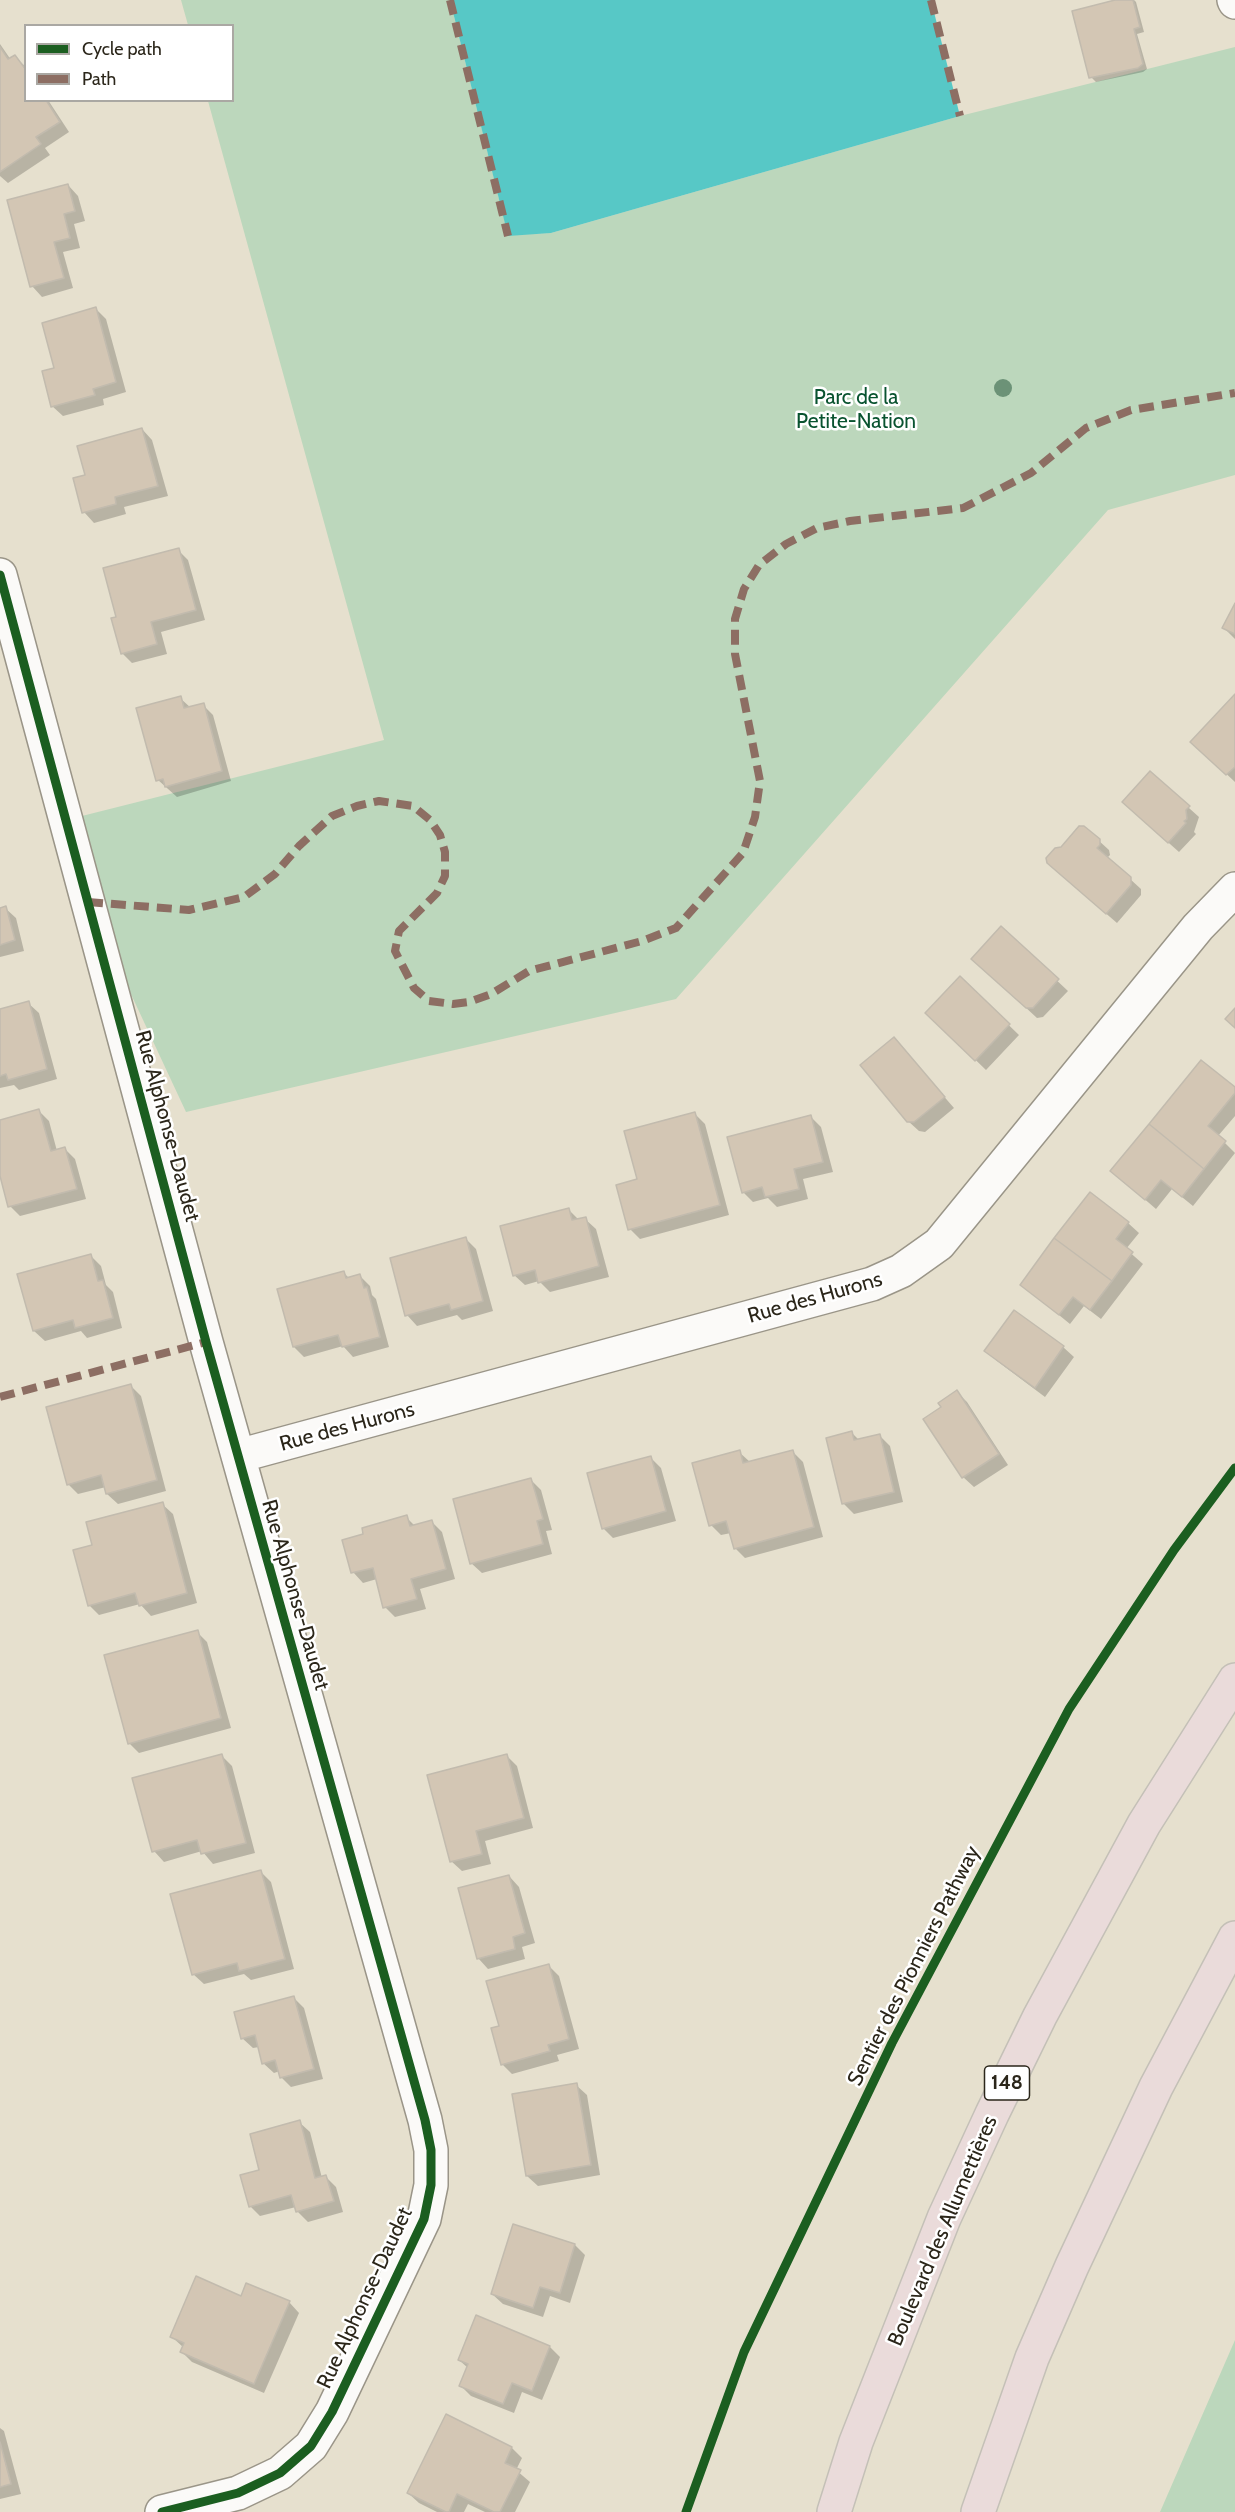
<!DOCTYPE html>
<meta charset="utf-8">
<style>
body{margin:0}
#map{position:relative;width:1235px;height:2512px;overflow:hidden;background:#e6e0ce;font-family:Cabin,sans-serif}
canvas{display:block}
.legend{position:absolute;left:24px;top:24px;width:210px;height:78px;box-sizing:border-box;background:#fff;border:2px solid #aaa8a3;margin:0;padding:8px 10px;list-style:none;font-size:18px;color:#2b261a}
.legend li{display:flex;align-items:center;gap:12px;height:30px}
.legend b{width:30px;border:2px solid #aaa8a3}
</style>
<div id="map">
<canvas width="1235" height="2512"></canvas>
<ul class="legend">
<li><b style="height:8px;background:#1b5e20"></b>Cycle path</li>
<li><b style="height:8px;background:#8d6e63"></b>Path</li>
</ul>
</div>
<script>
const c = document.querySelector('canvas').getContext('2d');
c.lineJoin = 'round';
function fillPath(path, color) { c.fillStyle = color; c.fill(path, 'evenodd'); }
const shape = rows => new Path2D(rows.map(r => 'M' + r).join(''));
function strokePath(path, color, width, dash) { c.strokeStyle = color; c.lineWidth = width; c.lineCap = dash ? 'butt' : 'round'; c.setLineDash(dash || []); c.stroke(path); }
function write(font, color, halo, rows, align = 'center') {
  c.font = font + ' Cabin,sans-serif'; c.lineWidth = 5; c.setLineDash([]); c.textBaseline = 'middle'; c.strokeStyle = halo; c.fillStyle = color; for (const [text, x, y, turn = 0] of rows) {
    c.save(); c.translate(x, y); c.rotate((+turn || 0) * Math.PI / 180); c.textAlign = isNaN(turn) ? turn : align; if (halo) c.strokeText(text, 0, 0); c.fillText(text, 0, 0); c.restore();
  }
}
fillPath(shape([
 [181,0,450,0,508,235,551,233,960,116,1235,47,1235,475,1108,510,676,999,186,1112,88,902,66,820,384,740,208,101,232,100,232,26,188,25],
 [1235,2340,1235,2512,1160,2512]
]), '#bcd7bc');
fillPath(shape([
 [450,0,931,0,960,116,551,233,508,236]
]), '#57c8c6');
fillPath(shape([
 [1121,0,1134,0,1136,2,1144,32,1137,34,1147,69,1143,72,1096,82,1091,77],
 [0,44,11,60,15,57,26,67,26,100,48,100,69,132,45,148,50,155,8,183,0,176],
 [68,185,78,196,85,221,74,224,80,248,63,252,73,288,42,297,32,286],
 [96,309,106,319,126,392,103,399,104,405,63,416,52,406,56,369],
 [142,429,152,440,168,496,124,507,126,514,94,523,84,512,87,476],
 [178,550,188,560,205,620,161,632,167,654,132,663,122,653,117,618],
 [1235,606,1235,639,1224,628],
 [1235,697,1235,782,1203,752],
 [180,698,191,708,203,705,213,715,231,781,177,797,158,780],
 [1150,773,1199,817,1194,832,1196,834,1179,852,1134,812],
 [1098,840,1109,850,1110,855,1107,858,1141,889,1141,895,1117,923,1059,873],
 [5,908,16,918,24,951,0,957,0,910],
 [1001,928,1068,991,1043,1017,1037,1018,984,969],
 [960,978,1019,1035,986,1070,927,1013],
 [28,1003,39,1013,57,1079,19,1090,14,1085,0,1088,0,1011],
 [894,1039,954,1108,925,1132,919,1131,908,1121],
 [1235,1089,1235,1116,1218,1136,1235,1153,1193,1206,1172,1189,1156,1209,1112,1171],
 [39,1111,49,1121,57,1151,65,1149,75,1159,86,1199,20,1216,10,1206,0,1170,0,1122],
 [694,1113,705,1124,729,1215,640,1239,630,1229,639,1180],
 [811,1117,821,1127,833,1172,803,1179,808,1199,777,1207,768,1198,753,1202,743,1192],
 [568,1209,579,1220,585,1219,596,1229,609,1277,550,1292,539,1281,525,1285,514,1275],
 [1128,1223,1139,1233,1126,1249,1143,1264,1101,1319,1084,1306,1070,1324,1022,1285],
 [466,1239,476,1249,493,1311,462,1320,457,1315,417,1326,407,1315],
 [91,1256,101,1266,106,1285,113,1292,122,1328,87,1338,81,1331,45,1341,34,1331],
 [343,1272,349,1278,360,1276,370,1286,372,1295,376,1299,389,1347,353,1357,343,1346,304,1357,294,1347],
 [1015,1312,1063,1347,1074,1357,1045,1397,997,1361,986,1351],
 [131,1386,141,1396,166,1491,118,1504,107,1494,106,1487,78,1494,68,1484],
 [957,1392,967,1402,1008,1465,974,1487,963,1477],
 [852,1433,860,1441,880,1436,890,1446,903,1502,854,1514,843,1503],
 [739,1452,750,1462,793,1452,803,1462,823,1537,745,1558,735,1548,731,1533,721,1535,711,1525],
 [651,1458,661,1468,676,1521,613,1538,603,1528],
 [531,1480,541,1490,552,1530,546,1531,552,1554,482,1573,471,1563],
 [162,1504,173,1514,197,1603,151,1616,140,1604,99,1615,89,1605,94,1546],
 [406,1517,415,1526,432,1522,442,1532,455,1579,420,1589,426,1609,395,1617,385,1607,377,1579,363,1583,353,1572],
 [197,1632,207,1642,231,1728,139,1753,129,1743],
 [221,1755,232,1766,255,1853,213,1864,202,1851,164,1862,154,1851],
 [506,1755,517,1766,533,1828,485,1841,491,1864,462,1871,451,1861],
 [261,1872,271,1882,294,1969,251,1980,244,1974,204,1984,193,1974],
 [509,1876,519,1887,535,1943,522,1947,525,1959,488,1969,478,1958],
 [549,1966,559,1976,579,2049,557,2055,559,2061,512,2074,502,2064,501,2027],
 [294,1998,304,2008,323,2079,291,2087,281,2077,280,2071,274,2073,263,2063,259,2047,253,2048,242,2038],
 [576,2085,587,2095,600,2175,538,2186,527,2176],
 [299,2122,310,2132,322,2178,326,2177,336,2187,343,2212,308,2222,297,2211,296,2207,260,2216,250,2206,261,2171],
 [575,2245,585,2255,570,2303,550,2296,543,2317,503,2304,492,2294],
 [241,2298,289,2302,299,2313,264,2393,192,2362,182,2352,184,2348,172,2337],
 [477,2317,550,2347,560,2357,542,2400,522,2392,514,2413,471,2396,461,2386,468,2368,459,2360],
 [0,2428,4,2431,21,2494,0,2499],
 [512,2448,522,2458,516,2470,530,2482,515,2512,485,2512,468,2504,464,2512,437,2512,419,2503,408,2493]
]), '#0003');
const building = shape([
 [1115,0,1133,0,1140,27,1134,29,1143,64,1138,68,1089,78,1072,11,1115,0],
 [0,47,8,59,15,55,26,70,26,100,46,100,60,122,36,137,41,144,0,172,0,47],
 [68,184,75,211,64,214,70,238,54,242,64,278,30,287,7,200,68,184],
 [96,307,116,382,93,389,95,395,51,407,42,371,54,368,42,323,96,307],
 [142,428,158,486,115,497,116,504,82,513,73,478,85,475,77,446,142,428],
 [179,548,196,610,151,622,157,644,121,654,111,618,116,617,103,568,179,548],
 [1235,603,1235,634,1222,628,1235,603],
 [1235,694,1235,767,1226,775,1190,742,1235,694],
 [181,696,184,708,204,703,222,771,165,787,163,779,156,781,136,708,181,696],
 [1150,771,1190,806,1186,810,1187,819,1184,821,1186,823,1168,843,1122,802,1150,771],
 [1079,826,1084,826,1100,839,1100,845,1097,848,1131,877,1131,885,1106,914,1047,863,1046,858,1055,848,1061,847,1079,826],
 [6,906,15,940,0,945,0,908,6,906],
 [1001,926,1059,979,1033,1008,1026,1008,971,959,1001,926],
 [960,976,1010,1024,975,1061,925,1013,960,976],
 [29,1001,47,1069,8,1080,6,1074,0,1076,0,1009,29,1001],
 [1235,1008,1235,1028,1225,1019,1235,1008],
 [894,1037,945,1097,914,1122,907,1122,860,1065,894,1037],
 [1201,1060,1235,1087,1235,1093,1208,1126,1226,1141,1204,1169,1149,1124,1201,1060],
 [39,1109,51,1151,65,1147,77,1189,8,1207,0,1176,0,1120,39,1109],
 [695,1112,720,1205,628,1230,616,1185,637,1179,624,1131,695,1112],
 [811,1115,823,1162,794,1169,799,1189,765,1197,762,1187,742,1193,727,1137,811,1115],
 [1149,1124,1204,1169,1182,1197,1161,1180,1145,1200,1110,1171,1149,1124],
 [1090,1192,1129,1222,1116,1239,1133,1252,1112,1281,1054,1238,1090,1192],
 [569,1208,572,1220,586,1217,599,1266,538,1283,535,1270,513,1276,500,1226,569,1208],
 [466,1237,483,1301,451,1310,449,1304,405,1316,390,1258,466,1237],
 [1054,1238,1112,1281,1090,1310,1073,1297,1059,1315,1020,1285,1054,1238],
 [91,1254,98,1281,103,1280,113,1318,75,1328,73,1320,33,1331,17,1274,91,1254],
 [344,1271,346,1278,360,1274,364,1288,367,1287,380,1337,342,1347,338,1335,293,1347,277,1289,344,1271],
 [1014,1310,1064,1346,1035,1388,984,1351,1014,1310],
 [131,1384,157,1480,106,1494,101,1475,67,1485,46,1407,131,1384],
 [957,1390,999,1454,962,1478,923,1419,941,1407,938,1403,957,1390],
 [852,1431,854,1440,880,1434,894,1492,842,1504,826,1438,852,1431],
 [740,1450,743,1463,793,1450,814,1527,734,1549,726,1521,709,1526,692,1463,740,1450],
 [651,1456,666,1511,602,1529,587,1473,651,1456],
 [531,1478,543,1519,537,1521,543,1544,470,1564,453,1499,531,1478],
 [163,1502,187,1593,139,1606,135,1593,88,1606,73,1550,92,1545,86,1522,163,1502],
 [407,1515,410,1526,432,1520,446,1569,411,1579,417,1599,383,1608,373,1568,351,1573,342,1540,363,1534,362,1528,407,1515],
 [198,1630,221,1718,128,1744,104,1655,198,1630],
 [222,1754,246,1843,201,1854,197,1840,152,1852,132,1778,222,1754],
 [507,1754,524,1818,476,1831,482,1854,450,1862,427,1775,507,1754],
 [261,1870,285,1959,239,1971,237,1963,192,1975,170,1894,261,1870],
 [509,1875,525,1933,513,1937,515,1949,477,1959,458,1888,509,1875],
 [549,1964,569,2039,548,2045,550,2051,501,2065,491,2028,499,2026,486,1981,549,1964],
 [294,1996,314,2069,280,2078,275,2060,262,2064,255,2035,241,2039,234,2012,294,1996],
 [577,2083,591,2165,526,2176,512,2094,577,2083],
 [300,2120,315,2178,326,2175,334,2201,296,2212,291,2195,249,2207,240,2175,259,2170,250,2134,300,2120],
 [513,2224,575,2244,560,2293,540,2287,533,2308,491,2294,513,2224],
 [196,2276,241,2296,246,2283,290,2301,254,2384,180,2352,184,2343,170,2337,196,2276],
 [476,2315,550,2346,532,2391,512,2383,503,2404,459,2386,468,2364,458,2360,476,2315],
 [446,2414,512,2447,505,2463,521,2470,500,2512,494,2512,457,2494,449,2512,446,2512,407,2493,446,2414],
 [0,2442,11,2484,0,2487,0,2442]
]);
fillPath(building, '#d3c6b4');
strokePath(building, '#c2bbae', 1.5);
const street = shape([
 [1234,0,1235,2],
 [0,575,206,1342,425,2120,431,2150,431,2185,424,2219,332,2412,311,2446,280,2473,238,2493,162,2512],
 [238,1456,872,1284,901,1271,939,1244,1198,927,1235,889]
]);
const highway = shape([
 [834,2512,856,2442,944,2218,992,2114,1040,2016,1144,1824,1235,1680],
 [978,2512,1032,2358,1072,2266,1156,2087,1235,1938]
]);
strokePath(street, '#9a9588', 36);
strokePath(highway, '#c4c0b7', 36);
strokePath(street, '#fbfaf8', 33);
strokePath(highway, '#eadbda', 33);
strokePath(shape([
 [450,0,508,236],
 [931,0,960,116],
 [88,902,189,910,244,897,275,874,299,846,332,816,357,806,379,801,413,806,430,820,440,835,445,852,445,876,437,893,399,931,395,951,414,988,429,1001,453,1004,469,1002,491,994,529,971,642,941,676,928,743,853,755,817,760,781,735,654,735,619,744,589,759,565,786,544,817,528,850,521,963,508,1031,473,1086,428,1131,410,1235,393],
 [0,1397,206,1342]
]), '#8d6e63', 8, [15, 8]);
strokePath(shape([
 [0,575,206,1342,425,2120,431,2150,431,2185,424,2219,332,2412,311,2446,280,2473,238,2493,162,2512],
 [686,2512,744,2352,892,2043,1069,1709,1174,1550,1235,1468]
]), '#1b5e20', 9);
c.fillStyle = '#6c9277';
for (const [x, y] of [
 [1003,388]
]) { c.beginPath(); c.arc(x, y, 9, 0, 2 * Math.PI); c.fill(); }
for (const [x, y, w] of [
 [1007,2083,45]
]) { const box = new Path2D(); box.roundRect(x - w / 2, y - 17, w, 34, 4.5); c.fillStyle = '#fff'; c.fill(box); strokePath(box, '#2b261a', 1.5); }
write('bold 20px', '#2b261a', null, [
 ["148",1007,2083]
]);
write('21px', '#095330', '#fff', [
 ["Parc de la",856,398],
 ["Petite-Nation",856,422]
]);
write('21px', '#2b261a', '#fff', [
 ["Rue Alphonse-Daudet",167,1126,75],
 ["Rue des Hurons",815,1298,-16],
 ["Rue des Hurons",347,1427,-15],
 ["Rue Alphonse-Daudet",295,1595,74],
 ["Sentier des Pionniers Pathway",914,1966,-63],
 ["Boulevard des Allumettières",943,2231,-67],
 ["Rue Alphonse-Daudet",365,2298,-65]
]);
</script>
